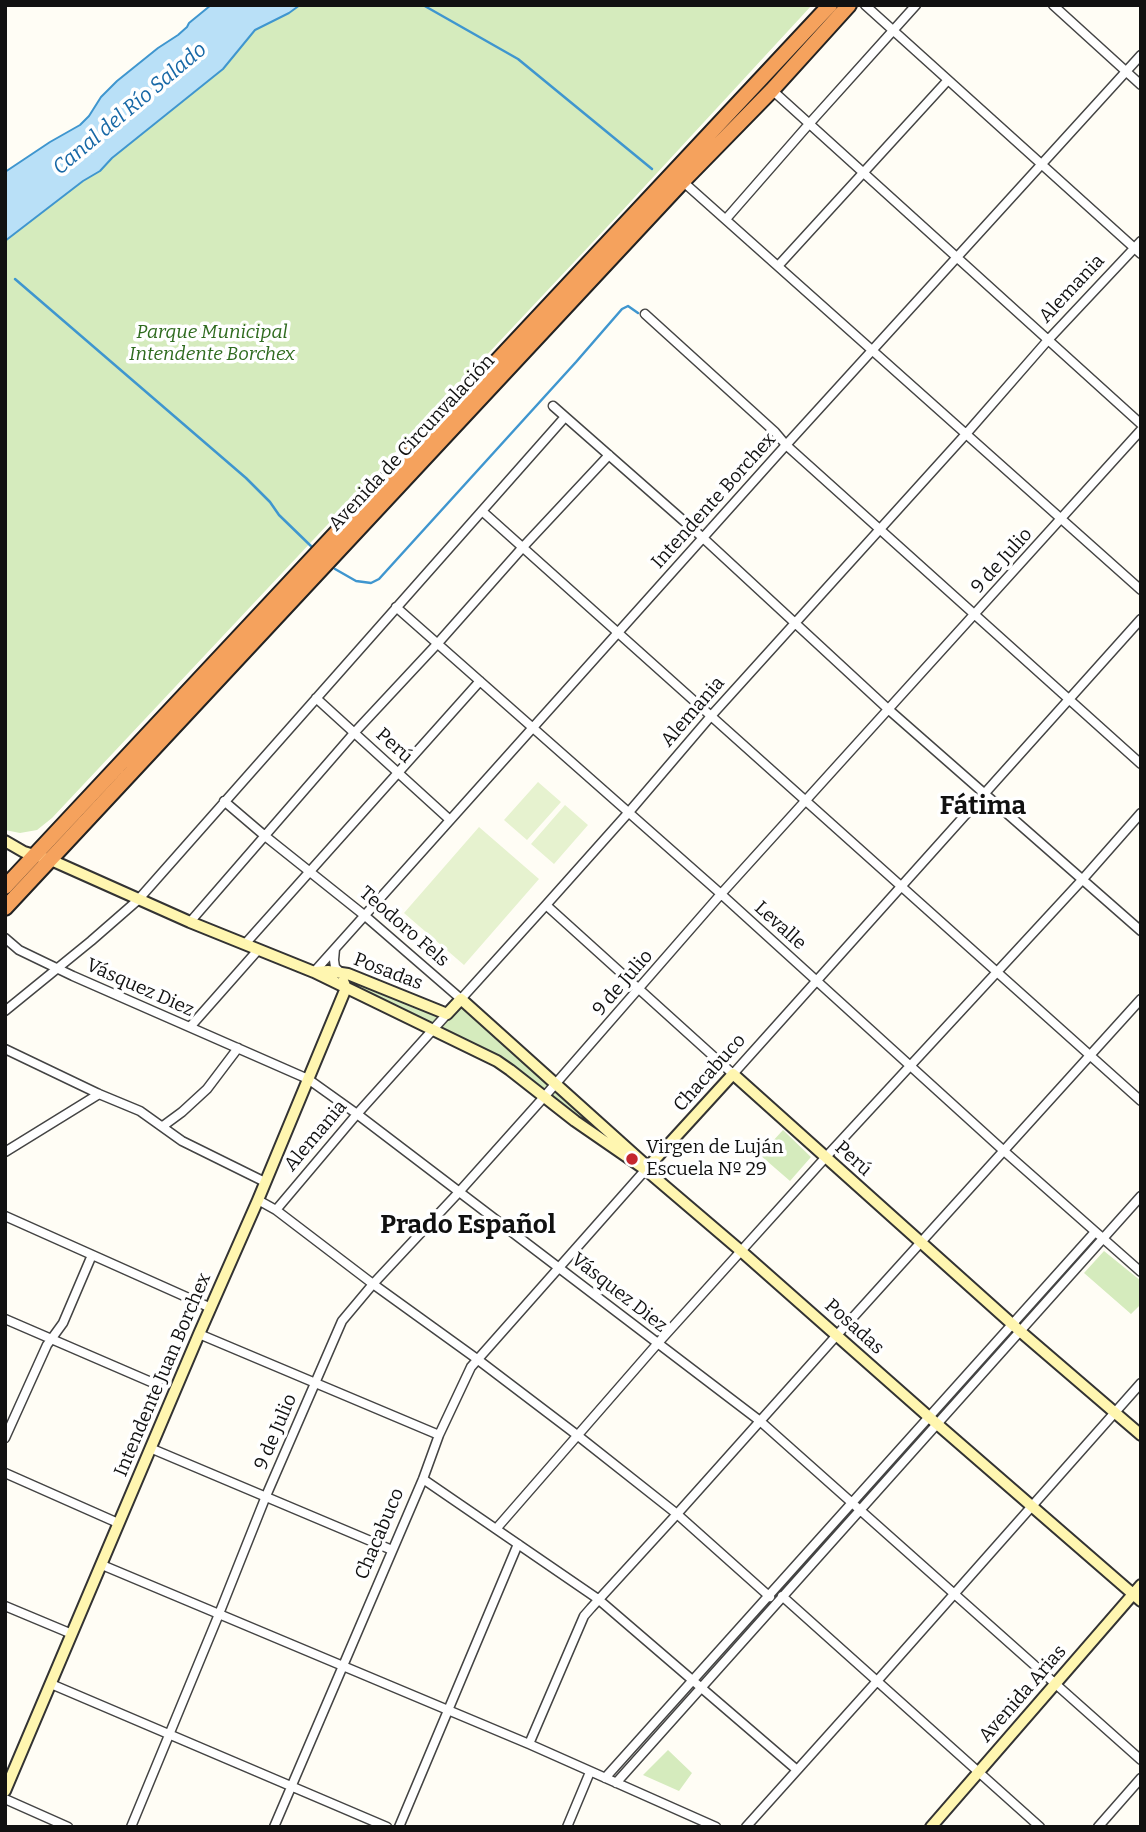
<!DOCTYPE html>
<meta charset="utf-8">
<style>
body{margin:0}
#map{position:relative;width:1146px;height:1832px;overflow:hidden;background:#fffdf5;font-family:Bitter,serif}
canvas{display:block}
.frame{position:absolute;inset:0;border:7px solid #111;pointer-events:none}
</style>
<div id="map">
<canvas width="1146" height="1832"></canvas>
<div class="frame"></div>
</div>
<script>
const c = document.querySelector('canvas').getContext('2d');
c.lineJoin = 'round';
function fillPath(path, color) { c.fillStyle = color; c.fill(path, 'evenodd'); }
const shape = rows => new Path2D(rows.map(r => 'M' + r).join(''));
function strokePath(path, color, width, dash) { c.strokeStyle = color; c.lineWidth = width; c.lineCap = dash ? 'butt' : 'round'; c.setLineDash(dash || []); c.stroke(path); }
function write(font, color, halo, rows, align = 'center') {
  c.font = font + ' Bitter,serif'; c.lineWidth = 7; c.setLineDash([]); c.textBaseline = 'middle'; c.strokeStyle = halo; c.fillStyle = color; for (const [text, x, y, turn = 0] of rows) {
    c.save(); c.translate(x, y); c.rotate((+turn || 0) * Math.PI / 180); c.textAlign = isNaN(turn) ? turn : align; if (halo) c.strokeText(text, 0, 0); c.fillText(text, 0, 0); c.restore();
  }
}
fillPath(shape([
 [300,5,812,5,621,212,52,818,37,830,20,833,5,830,5,241,83,181,100,171,112,158,223,69,255,30,289,13],
 [348,974,447,1014,461,999,628,1157,497,1061,346,988],
 [783,1130,811,1157,790,1181,760,1155],
 [1104,1251,1141,1281,1141,1304,1131,1314,1084,1273],
 [668,1750,692,1773,679,1791,643,1775]
]), '#d5ebbd');
fillPath(shape([
 [538,782,561,802,527,840,504,820],
 [565,805,588,825,554,864,531,844],
 [479,827,539,879,464,965,404,913]
]), '#e6f2cf');
const water = shape([
 [211,5,300,5,289,13,255,30,223,69,112,158,100,171,83,181,5,241,5,172,50,142,80,125,89,116,101,97,117,81,158,48,178,35,187,27,189,23,211,5]
]);
fillPath(water, '#b9e0f7');
strokePath(water, '#3f96cf', 2);
strokePath(shape([
 [423,5,518,59,652,169],
 [15,279,246,478,270,502,279,515,313,548],
 [335,569,356,581,371,583,379,579,576,362,622,309,628,306,638,313]
]), '#3f96cf', 2.5);
const street = shape([
 [865,5,1141,254],
 [1053,5,1141,85],
 [772,90,1141,424],
 [680,179,1141,590],
 [726,219,809,124,916,5],
 [778,266,948,80],
 [645,314,775,432,786,445,1141,764],
 [553,406,702,537,888,709,1141,931],
 [482,511,1141,1101],
 [396,607,721,894,1004,1151,1141,1272],
 [316,698,450,820],
 [224,801,265,836,364,915,461,999,546,905,629,812,711,716,966,434,1048,340,1141,241],
 [546,905,733,1074,1141,619],
 [190,922,354,733,438,643,523,547,609,455],
 [5,938,19,950,73,976,308,1079,357,1114,760,1421,1141,1760],
 [245,944,480,681],
 [335,949,334,960,335,967,340,972],
 [314,972,786,445,1141,55],
 [5,1011,91,941,138,900,565,417],
 [190,1027,258,950],
 [5,1049,99,1094,140,1111,182,1141,265,1182],
 [163,1126,182,1112,207,1089,238,1048],
 [5,1152,99,1094],
 [258,1200,276,1210,373,1284,477,1359,577,1435,677,1514,770,1597],
 [276,1210,357,1114,447,1014],
 [5,1216,211,1308],
 [5,1319,158,1385],
 [199,1334,439,1435],
 [5,1438,47,1345,63,1323,92,1255],
 [150,1448,392,1550],
 [5,1473,118,1523],
 [423,1479,598,1599,797,1770],
 [496,1529,658,1343,825,1158,1082,880,1141,813],
 [102,1565,529,1744,716,1827],
 [782,1596,1040,1827],
 [5,1606,72,1634],
 [51,1684,387,1827],
 [529,1744,584,1616,591,1608,677,1514,837,1335,1141,999],
 [605,1778,1095,1232],
 [616,1783,1141,1196],
 [5,1799,68,1827],
 [131,1827,219,1614,266,1496,342,1321,373,1284,459,1192,544,1097,721,894,1141,430],
 [274,1827,423,1479,439,1435,471,1367,648,1167],
 [399,1827,518,1544],
 [567,1827,590,1772],
 [746,1827,878,1680,1141,1383],
 [1098,1827,1141,1778]
]);
const secondary = shape([
 [5,841,24,852,51,860,190,922,314,972,497,1061,510,1070,575,1121,646,1170,741,1251,929,1417,1141,1601],
 [315,972,328,971,348,974,447,1014,461,999,648,1167,733,1074,1021,1332,1141,1435],
 [5,1791,199,1334,258,1200,346,988,343,981],
 [931,1827,1141,1585]
]);
const highway = shape([
 [5,887,830,5],
 [5,908,683,181,772,90,849,5]
]);
strokePath(street, '#444', 11);
strokePath(secondary, '#333', 14);
strokePath(highway, '#222', 18);
strokePath(street, '#fff', 8);
strokePath(secondary, '#fff6b0', 10);
strokePath(highway, '#f5a25d', 14);
for (const [x, y, r, color] of [
 [632,1159,7,"#c4262e"]
]) { const dot = new Path2D(); dot.arc(x, y, r, 0, 2 * Math.PI); c.fillStyle = color; c.fill(dot); strokePath(dot, '#fff', 2.5); }
write('19px', '#111', '#fff', [
 ["Alemania",1072,289,-47],
 ["Avenida de Circunvalación",412,443,-47],
 ["Intendente Borchex",714,501,-48],
 ["9 de Julio",1002,561,-48],
 ["Alemania",693,712,-49],
 ["Perú",394,746,42],
 ["Levalle",780,926,42],
 ["Teodoro Fels",404,927,41],
 ["Posadas",388,972,21],
 ["9 de Julio",623,983,-49],
 ["Vásquez Diez",140,988,24],
 ["Chacabuco",710,1073,-48],
 ["Alemania",316,1136,-50],
 ["Perú",853,1159,42],
 ["Vásquez Diez",619,1293,38],
 ["Posadas",854,1327,42],
 ["Intendente Juan Borchex",163,1375,-67],
 ["9 de Julio",276,1432,-67],
 ["Chacabuco",380,1534,-67],
 ["Avenida Arias",1023,1694,-49]
]);
write('italic 19px', '#2f6b1f', '#fff', [
 ["Parque Municipal",212,333],
 ["Intendente Borchex",212,355]
]);
write('19px', '#111', '#fff', [
 ["Virgen de Luján",646,1148],
 ["Escuela Nº 29",646,1170]
], 'left');
write('italic 21px', '#1768a6', '#fff', [
 ["Canal del Río Salado",130,109,-40]
]);
write('bold 26px', '#111', '#fff', [
 ["Fátima",983,807],
 ["Prado Español",468,1226]
]);
</script>
